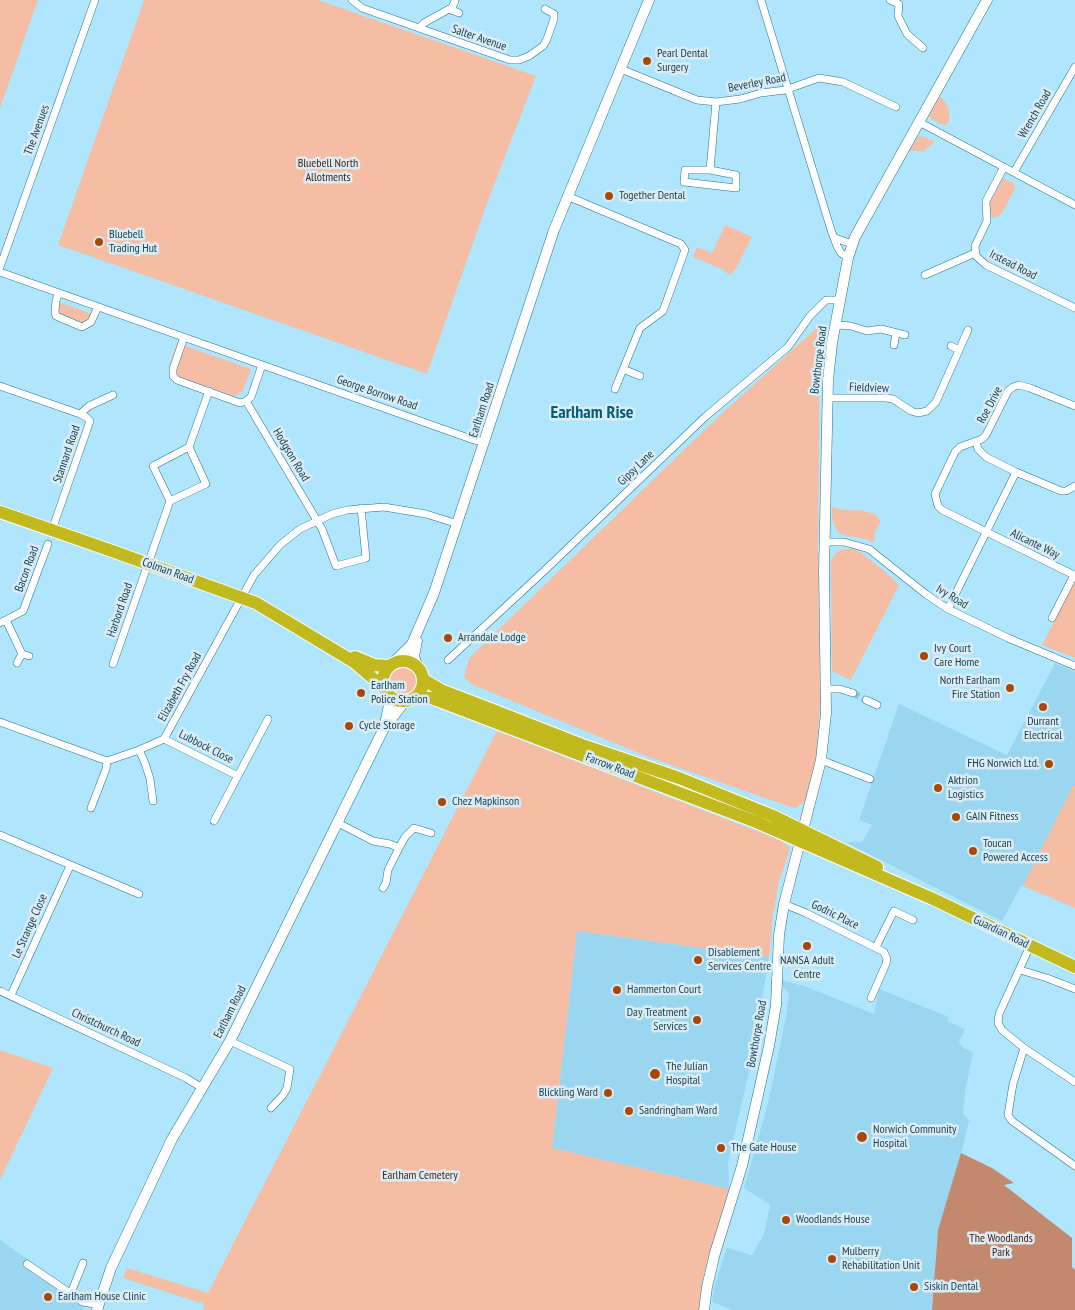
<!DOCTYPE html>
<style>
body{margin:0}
canvas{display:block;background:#afe6fd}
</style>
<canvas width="1075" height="1310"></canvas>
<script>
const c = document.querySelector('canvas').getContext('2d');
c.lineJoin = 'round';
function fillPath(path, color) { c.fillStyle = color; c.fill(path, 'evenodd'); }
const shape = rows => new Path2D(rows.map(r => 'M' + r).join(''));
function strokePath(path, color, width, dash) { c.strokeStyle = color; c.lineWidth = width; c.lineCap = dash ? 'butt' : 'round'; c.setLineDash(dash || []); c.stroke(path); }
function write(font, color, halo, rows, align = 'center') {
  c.font = font + ' "PT Sans Narrow",sans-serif'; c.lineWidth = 5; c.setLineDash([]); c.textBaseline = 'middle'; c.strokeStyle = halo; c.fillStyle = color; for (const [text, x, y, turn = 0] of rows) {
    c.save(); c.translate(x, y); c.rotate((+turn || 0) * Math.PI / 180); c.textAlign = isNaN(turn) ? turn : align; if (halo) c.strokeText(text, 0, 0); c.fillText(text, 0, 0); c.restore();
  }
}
fillPath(shape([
 [1055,663,1075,672,1075,786,1073,786,1023,886,1021,886,1002,921,845,842,862,842,872,825,859,820,899,704,1007,755],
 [577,931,769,957,753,1055,728,1162,729,1189,552,1148],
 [778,979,807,987,874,1014,879,989,949,1017,947,1021,965,1029,959,1042,963,1048,973,1052,965,1092,963,1114,969,1120,960,1159,938,1230,932,1310,733,1310,712,1302,715,1284,727,1248,752,1255,764,1234,770,1205,744,1188,768,1103,786,1017,789,994],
 [0,1240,86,1300,83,1310,0,1310]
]), '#9ad6ef');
fillPath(shape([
 [0,0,38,0,0,108],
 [144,0,318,0,536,76,487,203,427,374,58,245],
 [937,95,943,99,949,109,949,121,946,126,931,119,929,116,928,111],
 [919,136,924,137,935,142,923,151,909,151],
 [1003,178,1013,183,1015,189,1002,213,995,218,992,217,989,206,990,202],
 [725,225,752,237,736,269,729,275,724,270,693,257,697,247,712,253],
 [58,302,92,314,86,322,83,324,61,316,58,313],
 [820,325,818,546,820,702,816,762,805,801,796,808,785,805,648,757,471,684,464,677,469,658,719,416],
 [177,343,251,369,243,391,234,396,173,375,169,366],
 [832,507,844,510,860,510,875,514,881,521,875,531,874,543,866,539,843,535,837,531,832,520],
 [842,549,853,549,860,552,884,571,899,585,851,680,832,671,831,560,836,553],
 [1075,580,1075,658,1042,645],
 '390 681a13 13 0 1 1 26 0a13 13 0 1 1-26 0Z',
 [497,731,772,837,783,842,789,847,789,853,779,881,773,915,769,957,577,931,552,1148,729,1189,703,1278,700,1310,203,1310,204,1304,123,1278,127,1268,208,1293],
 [1073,786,1075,786,1075,908,1023,886],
 [0,1050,53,1068,0,1180]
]), '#f5bda3');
fillPath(shape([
 [961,1153,992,1168,1014,1183,1004,1185,1072,1238,1072,1267,1075,1270,1075,1310,932,1310,938,1230]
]), '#c3896e');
strokePath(shape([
 [853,693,866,700]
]), '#90c4da', 7, [7, 3.5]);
const street = shape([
 [352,0,362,8,510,60,519,60,529,56,543,46,547,39,554,19,554,14,545,9],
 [761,0,831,230,837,246,841,253,848,258],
 [890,0,899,4,898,16,907,34,923,48],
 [451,10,455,1],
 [419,28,424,23,449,9,459,13],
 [621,69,697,100,716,102,740,99,761,93,785,90,819,78,843,82,896,107],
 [919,122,1075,205],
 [1004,167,986,201,987,221,975,246,976,256,986,265,1075,308],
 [685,170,710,170,736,175,736,188,684,182,685,170],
 [710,170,716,102],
 [1014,172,1075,67],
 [567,196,681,244,685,250,663,311,640,328,615,389],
 [835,238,852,244],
 [0,267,95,0],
 [0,272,474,440,485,442],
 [925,275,975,253],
 [59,293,56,300,55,312,56,316,82,327,91,322,98,307],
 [836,325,851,326,867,331,881,329,905,335],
 [184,337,173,369,173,376,177,380,240,403,246,401,251,397,262,365],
 [894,345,896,333],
 [951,346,959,350],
 [623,369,640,376],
 [0,386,80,414,86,417,90,421,52,530],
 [827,398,886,398,893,399,911,411,918,413,927,411,936,402,968,330],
 [246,401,322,529,336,566,366,558,361,508],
 [80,414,89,406,113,395],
 [976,441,978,449,986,457,1016,472,1061,491,1066,491,1075,486],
 [189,447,206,484,170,501,153,466,189,447,209,391],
 [825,542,844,542,869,549,927,595,948,609,1008,638,1075,666],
 [948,609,1016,472],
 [1052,618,1074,575,942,510,938,506,935,494,955,452,960,447,982,439,986,435,1008,391,1013,387,1019,385,1030,388,1075,406],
 [6,620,22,654,29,656],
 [0,623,23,611,48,544],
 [448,660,543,572,705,417,788,347,810,316,826,300,840,300],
 [17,663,22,654],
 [113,664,170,501],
 [825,689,840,689,853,693],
 [866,700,877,705],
 [0,722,107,761,139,750,164,739,254,575,280,545,300,529,332,514,347,510,384,507,426,514,458,524],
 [164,739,238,776],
 [139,750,145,763,150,779,153,801],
 [821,760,870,779],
 [91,808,106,769,107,761],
 [214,821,268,719],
 [338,823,373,841,390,844,399,848,388,870,386,883,383,888],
 [0,835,139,894],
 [399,848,405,837,414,828,431,833],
 [784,904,806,913,884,952,887,959,886,964,871,998],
 [1030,946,999,1014,998,1023,1002,1030,1024,1048,1013,1084,1008,1115,1012,1121,1075,1166],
 [876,947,894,911,913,920],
 [1020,970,1047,978,1075,989],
 [0,991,186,1078,202,1088],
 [11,995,70,866],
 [230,1041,290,1069,287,1088,283,1095,271,1108],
 [1024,1048,1075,1082],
 [27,1264,83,1302,99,1305],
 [71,1293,83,1263]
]);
const secondary = shape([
 [417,641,414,656,417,665],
 [393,663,412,644,434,593,554,230,649,0],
 [385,724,389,705,387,693],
 [97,1310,111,1268,172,1139,230,1041,383,730,405,701],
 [704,1310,707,1287,715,1253,742,1166,769,1046,776,1005,779,935,784,904,821,760,826,713,824,571,828,380,832,343,848,258,855,237,987,0]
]);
const highway = shape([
 [0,512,115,552,256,603,354,662,383,687],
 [355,657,374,665,388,666],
 '383 681a20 20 0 1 1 40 0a20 20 0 1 1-40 0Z',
 [424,680,441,690,475,703,585,746,679,778,773,816,877,867],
 [417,697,431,698,447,704,756,822,933,899,1075,967]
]);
strokePath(street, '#23738f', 8);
strokePath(secondary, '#23738f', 11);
strokePath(highway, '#fff', 14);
strokePath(street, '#fff', 7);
strokePath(secondary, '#fff', 10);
strokePath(highway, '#c2b91f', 12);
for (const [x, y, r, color] of [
 [647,61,5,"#a94806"],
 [609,196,5,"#a94806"],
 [99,242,5,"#a94806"],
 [448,638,5,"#a94806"],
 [924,656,5,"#a94806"],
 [1010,688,5,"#a94806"],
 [361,693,5,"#a94806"],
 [1043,707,5,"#a94806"],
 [349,726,5,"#a94806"],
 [1049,764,5,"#a94806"],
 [938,788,5,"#a94806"],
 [442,802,5,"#a94806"],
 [956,817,5,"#a94806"],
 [973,851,5,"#a94806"],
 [807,946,5,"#a94806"],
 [698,960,5,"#a94806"],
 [617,990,5,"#a94806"],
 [697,1020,5,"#a94806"],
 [655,1074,6,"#a94806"],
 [608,1093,5,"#a94806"],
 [629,1111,5,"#a94806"],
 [862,1137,6,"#a94806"],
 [721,1148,5,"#a94806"],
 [786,1220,5,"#a94806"],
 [832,1259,5,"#a94806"],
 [914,1287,5,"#a94806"],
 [48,1297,5,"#a94806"]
]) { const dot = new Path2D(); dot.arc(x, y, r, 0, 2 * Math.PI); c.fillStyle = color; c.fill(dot); strokePath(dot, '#dbecf4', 2); }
write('12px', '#133e4e', '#dbecf4', [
 ["Salter Avenue",479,38,19],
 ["Beverley Road",757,83,-11],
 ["Wrench Road",1035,114,-60],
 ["The Avenues",37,130,-70],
 ["Irstead Road",1013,265,27],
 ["Bowthorpe Road",819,360,-83],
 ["Fieldview",869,388,2],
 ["George Borrow Road",377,393,19],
 ["Roe Drive",990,405,-62],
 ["Earlham Road",482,410,-72],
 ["Stannard Road",67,454,-71],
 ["Hodgson Road",291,455,59],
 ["Gipsy Lane",636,468,-44],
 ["Alicante Way",1035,544,26],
 ["Bacon Road",27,569,-70],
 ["Colman Road",168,571,20],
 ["Ivy Road",952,597,31],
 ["Harbord Road",120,610,-71],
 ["Elizabeth Fry Road",180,687,-61],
 ["Lubbock Close",206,747,27],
 ["Farrow Road",610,766,21],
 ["Godric Place",835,915,26],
 ["Le Strange Close",30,926,-66],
 ["Guardian Road",1001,932,26],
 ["Earlham Road",230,1012,-63],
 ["Christchurch Road",106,1028,25],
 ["Bowthorpe Road",757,1034,-80]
]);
write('12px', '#133e4e', '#dbecf4', [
 ["Pearl Dental",657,54],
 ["Surgery",657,68],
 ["Together Dental",619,196],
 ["Bluebell",109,235],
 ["Trading Hut",109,249],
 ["Arrandale Lodge",458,638],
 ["Ivy Court",934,649],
 ["Care Home",934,663],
 ["North Earlham",1000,681,"right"],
 ["Fire Station",1000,695,"right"],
 ["Earlham",371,686],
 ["Police Station",371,700],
 ["Durrant",1043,722,"center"],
 ["Electrical",1043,736,"center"],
 ["Cycle Storage",359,726],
 ["FHG Norwich Ltd.",1039,764,"right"],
 ["Aktrion",948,781],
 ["Logistics",948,795],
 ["Chez Mapkinson",452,802],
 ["GAIN Fitness",966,817],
 ["Toucan",983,844],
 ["Powered Access",983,858],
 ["Disablement",708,953],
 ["Services Centre",708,967],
 ["NANSA Adult",807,961,"center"],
 ["Centre",807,975,"center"],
 ["Hammerton Court",627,990],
 ["Day Treatment",687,1013,"right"],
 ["Services",687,1027,"right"],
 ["The Julian",666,1067],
 ["Hospital",666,1081],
 ["Blickling Ward",598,1093,"right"],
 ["Sandringham Ward",639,1111],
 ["Norwich Community",873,1130],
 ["Hospital",873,1144],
 ["The Gate House",731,1148],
 ["Woodlands House",796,1220],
 ["Mulberry",842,1252],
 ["Rehabilitation Unit",842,1266],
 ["Siskin Dental",924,1287],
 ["Earlham House Clinic",58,1297]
], 'left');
write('12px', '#441d09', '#dbecf4', [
 ["Bluebell North",328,164],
 ["Allotments",328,178],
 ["Earlham Cemetery",420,1176],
 ["The Woodlands",1001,1239],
 ["Park",1001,1253]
]);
write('bold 18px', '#025f7b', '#dbecf4', [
 ["Earlham Rise",592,413]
]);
</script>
